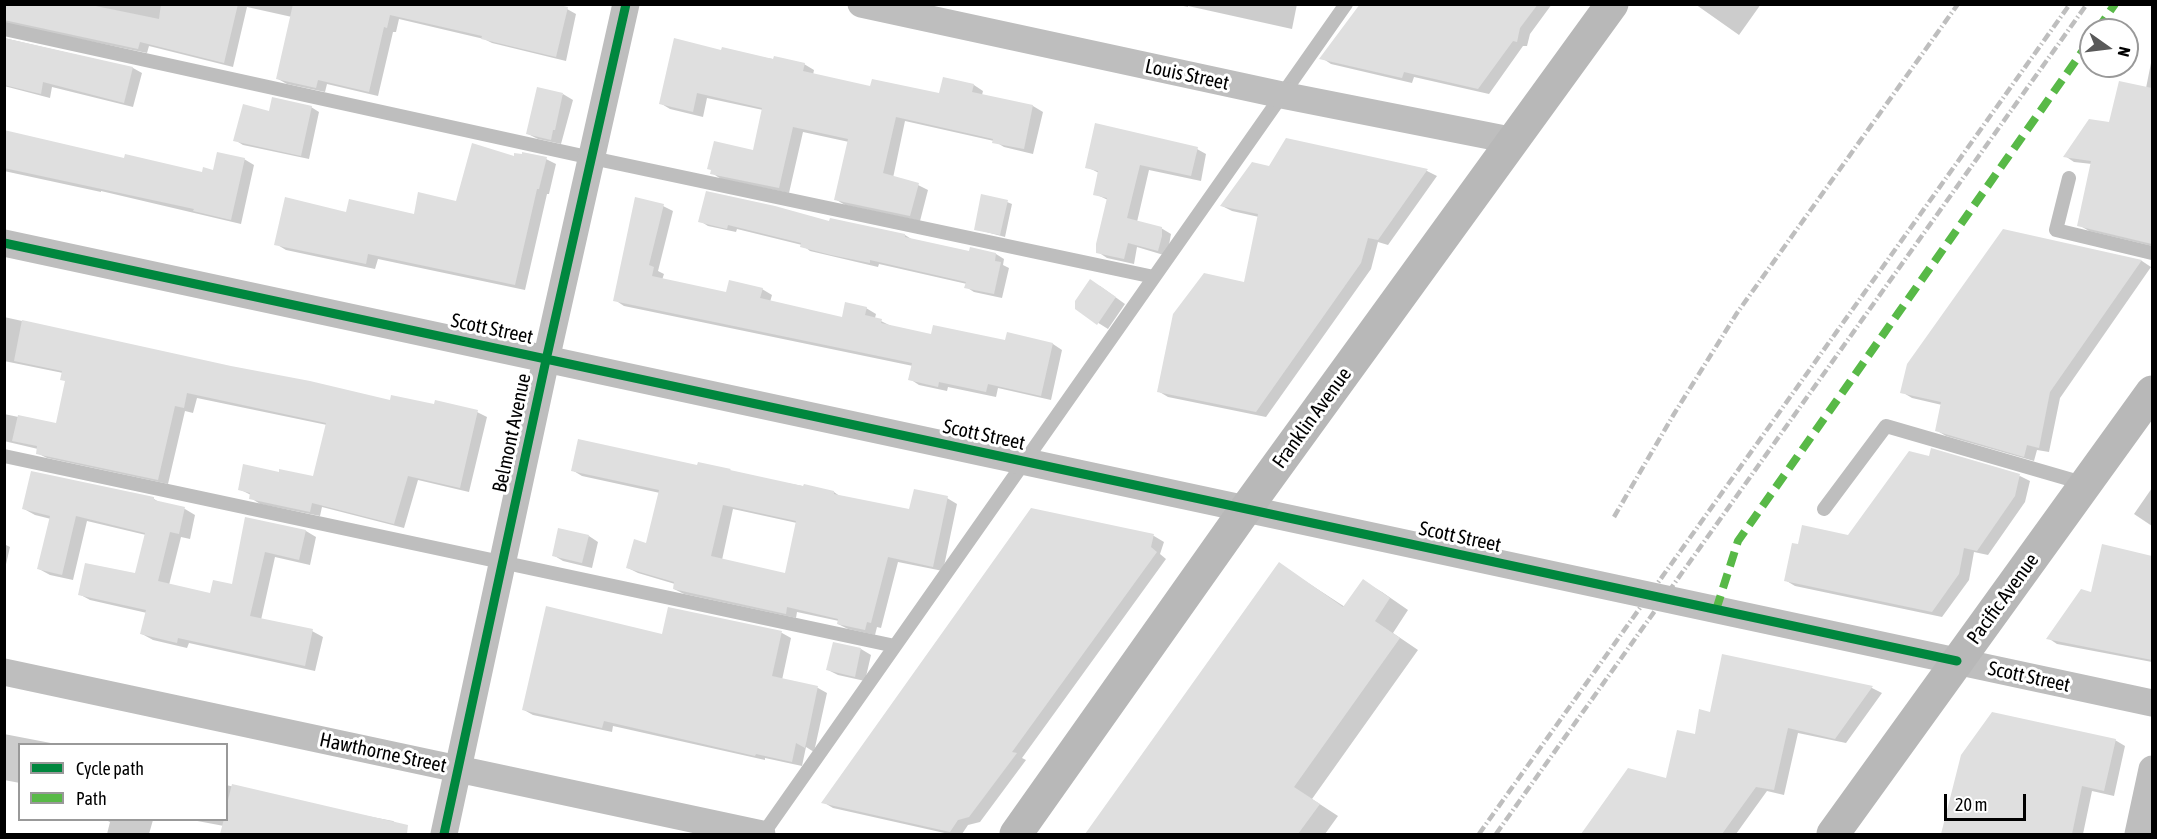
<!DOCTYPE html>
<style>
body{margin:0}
#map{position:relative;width:2157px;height:839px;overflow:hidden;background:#fff;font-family:"Asap Condensed",sans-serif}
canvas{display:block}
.frame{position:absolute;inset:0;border:6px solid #000;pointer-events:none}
.legend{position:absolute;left:18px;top:743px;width:210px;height:78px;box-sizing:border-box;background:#fff;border:2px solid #999;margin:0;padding:8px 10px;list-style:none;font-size:18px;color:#000}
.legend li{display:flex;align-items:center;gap:12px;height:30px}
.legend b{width:30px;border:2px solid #999}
.north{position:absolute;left:2079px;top:18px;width:60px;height:60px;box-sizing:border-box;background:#fff;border:2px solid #999;border-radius:50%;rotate:104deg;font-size:16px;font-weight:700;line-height:24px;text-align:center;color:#000}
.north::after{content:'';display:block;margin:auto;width:21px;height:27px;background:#595959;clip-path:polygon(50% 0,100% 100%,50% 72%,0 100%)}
.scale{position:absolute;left:1944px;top:794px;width:82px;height:27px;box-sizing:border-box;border:3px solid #000;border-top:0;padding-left:8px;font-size:18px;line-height:21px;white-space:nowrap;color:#000;-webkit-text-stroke:4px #fff;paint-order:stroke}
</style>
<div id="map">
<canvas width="2157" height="839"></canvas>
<div class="frame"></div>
<ul class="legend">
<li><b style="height:8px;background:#00873e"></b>Cycle path</li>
<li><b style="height:8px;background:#58b947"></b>Path</li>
</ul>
<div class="north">N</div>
<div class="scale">20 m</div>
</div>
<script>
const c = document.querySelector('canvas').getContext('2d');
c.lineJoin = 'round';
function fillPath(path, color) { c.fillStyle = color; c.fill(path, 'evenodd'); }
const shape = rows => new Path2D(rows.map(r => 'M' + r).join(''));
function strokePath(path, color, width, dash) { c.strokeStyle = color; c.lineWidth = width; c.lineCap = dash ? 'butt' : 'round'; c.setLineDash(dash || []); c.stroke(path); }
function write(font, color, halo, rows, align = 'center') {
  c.font = font + ' "Asap Condensed",sans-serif'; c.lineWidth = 6; c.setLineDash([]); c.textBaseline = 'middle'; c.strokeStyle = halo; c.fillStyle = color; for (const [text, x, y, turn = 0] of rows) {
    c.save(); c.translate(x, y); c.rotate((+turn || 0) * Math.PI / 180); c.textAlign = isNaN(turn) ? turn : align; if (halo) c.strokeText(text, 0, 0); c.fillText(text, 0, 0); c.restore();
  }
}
fillPath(shape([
 [4,4,548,4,567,9,576,14,566,61,492,43,484,39,399,19,396,32,393,32,378,96,327,84,325,92,287,84,278,79,292,17,247,7,233,67,149,46,147,53,11,25,4,35],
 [1174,4,1297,4,1292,29,1188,6,1188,7],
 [1362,4,1552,4,1530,34,1527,46,1523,46,1489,94,1414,77,1412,83,1331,64,1322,58],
 [1695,4,1761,4,1739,35],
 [4,38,133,68,142,73,133,107,52,87,50,98,4,86],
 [723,51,804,64,814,70,813,75,872,88,940,95,974,85,983,91,982,95,1033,106,1043,112,1033,154,1004,147,994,141,905,121,893,178,918,185,928,190,920,221,845,205,835,199,849,142,803,132,789,193,721,179,712,173,754,152,763,110,707,98,703,117,670,109,660,103],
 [2152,58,2152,246,2089,231,2079,225,2092,164,2074,162,2065,156,2110,124,2146,88],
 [563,94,573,100,561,144,538,139,528,134],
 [311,107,319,112,309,159,243,145,235,140,270,113],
 [4,131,126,160,203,174,244,159,254,165,241,224,101,191,101,192,4,171],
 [1287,140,1427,171,1437,176,1388,245,1378,242,1371,269,1266,417,1168,397,1158,391,1246,284,1259,217,1232,211,1222,206,1269,168],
 [1197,149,1206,154,1201,181,1149,170,1137,222,1161,228,1171,234,1167,256,1137,247,1134,264,1107,258,1098,252,1108,200,1095,194,1099,173,1087,167],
 [515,157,546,159,556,164,549,194,547,194,525,290,378,259,375,269,286,250,276,244,348,214,415,216,457,202],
 [1007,202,1012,204,1005,237,975,229],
 [663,206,673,211,658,271,664,274,662,280,727,294,762,289,772,295,770,302,843,319,866,308,876,314,875,318,891,326,932,336,1053,344,1062,350,1051,400,998,388,996,397,948,387,947,391,919,385,910,379,913,366,624,306,615,300],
 [700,221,830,223,905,235,913,240,970,253,996,254,1004,259,1003,265,1009,268,1002,298,974,292,966,287,967,284,879,264,878,267,810,251,802,245,737,229,736,232,708,226],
 [2003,231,2142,261,2151,267,2060,398,2049,452,2037,450,2034,461,1946,436,1936,430,1942,405,1912,398,1902,392],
 [1100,286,1125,304,1108,329,1076,309],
 [4,317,391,402,477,412,487,417,469,492,418,480,404,528,322,507,320,516,260,504,251,498,251,495,239,489,314,478,327,425,197,398,193,413,185,411,168,484,47,458,37,453,38,449,4,441,4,414,57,425,66,382,63,373,4,361],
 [572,470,734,473,834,492,841,497,910,511,947,498,957,504,943,571,898,562,881,628,877,627,875,635,848,629,838,624,839,621,797,612,796,618,684,594,674,589,675,584,638,573,628,568,647,545,660,493,582,476],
 [733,509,797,523,786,575,722,560],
 [2020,476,2030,481,2025,502,1988,555,1974,552,1969,580,1942,617,1795,586,1785,580,1799,546,1849,536],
 [2152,488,2152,526,2134,514],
 [154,499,162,504,185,509,195,515,190,539,181,537,169,585,211,595,233,586,246,518,306,531,316,537,310,565,275,557,261,620,312,631,323,637,315,671,189,643,187,648,153,640,142,634,147,613,90,600,79,594,136,575,146,535,87,521,73,580,50,575,39,569,51,519,35,515,24,509],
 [1031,510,1154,536,1164,542,1160,554,1166,559,1022,758,1026,760,980,822,968,825,962,834,949,834,833,808,823,802],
 [589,536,598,542,592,568,563,561,553,555],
 [4,544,10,547,4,573],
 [2103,546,2152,558,2152,662,2057,644,2048,638,2092,594],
 [1279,564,1345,607,1363,581,1382,592,1408,610,1393,633,1418,650,1312,799,1338,816,1325,834,1087,834],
 [670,609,782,633,791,638,782,680,818,688,827,693,814,752,806,747,802,766,765,758,765,760,613,726,612,732,533,715,524,710,663,636],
 [861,649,871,655,865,681,838,675,828,670],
 [1723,656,1872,688,1882,693,1846,743,1798,733,1784,795,1767,791,1736,834,1583,834,1629,770,1667,780,1711,713],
 [4,734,56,744,20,744,20,783,4,780],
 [2115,740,2125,746,2114,796,2092,791,2083,834,1942,834,1963,756],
 [226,785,362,816,362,815,393,821,402,827,400,834,222,834,224,826,192,820,226,820],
 [106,820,153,820,149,834,107,834,110,822]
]), '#0003');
fillPath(shape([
 [4,4,86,4,159,19,161,4,238,4,224,63,140,42,138,49,4,20],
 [293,4,555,4,568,7,556,57,481,39,482,36,390,15,387,28,384,27,369,92,318,80,316,88,276,79],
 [1360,4,1538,4,1520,28,1517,42,1513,41,1478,89,1404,72,1402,78,1319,59],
 [4,38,133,67,124,103,43,82,41,94,4,85],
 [674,38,721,50,722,47,773,59,774,56,805,63,803,71,870,86,872,79,939,93,943,77,974,84,972,92,1033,105,1024,149,992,143,993,139,896,117,883,173,919,183,910,216,834,200,848,139,793,127,779,188,710,174,711,170,707,169,714,141,753,150,762,108,697,93,693,112,659,104],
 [2119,81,2152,88,2152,244,2077,226,2091,161,2063,157,2089,119,2109,122],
 [537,87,563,93,555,130,553,130,551,140,526,134],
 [272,97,312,106,301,156,233,141,243,104,269,111],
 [1095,123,1198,147,1191,176,1140,165,1127,218,1162,227,1162,236,1158,251,1128,243,1124,259,1096,253,1096,244,1107,198,1093,195,1098,171,1085,168],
 [4,130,124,158,125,154,202,172,203,167,213,170,217,152,245,158,231,220,193,211,194,209,4,168],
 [1286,138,1428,169,1378,240,1368,238,1361,263,1256,412,1157,392,1173,314,1204,273,1244,282,1258,214,1220,206,1252,162,1269,166],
 [472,143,514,156,514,153,522,154,522,152,547,157,539,189,537,189,515,285,368,254,366,264,274,245,285,197,346,212,349,199,414,214,418,192,456,201],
 [706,191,775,206,829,221,830,218,905,234,905,237,969,251,970,247,996,253,995,261,1001,262,994,294,964,288,966,282,870,260,870,263,831,255,800,247,801,243,728,225,727,229,698,222],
 [981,194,1008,200,1000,235,974,230],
 [635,197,664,204,649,265,654,267,652,276,726,292,729,280,763,288,760,298,842,317,845,302,867,307,865,315,882,319,881,323,931,334,933,325,1005,340,1007,332,1053,343,1041,396,988,384,986,392,939,382,938,387,908,380,912,363,613,301],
 [2003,229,2142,260,2050,392,2039,448,2027,445,2024,457,1935,431,1941,402,1900,393,1907,364],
 [1090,279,1116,297,1097,325,1075,309,1075,301],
 [22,320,231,366,310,381,390,400,391,395,434,404,435,400,478,410,460,488,408,476,394,524,312,503,310,512,249,499,250,493,238,490,243,464,279,472,279,469,313,476,326,423,187,393,184,408,175,406,158,480,36,454,37,446,12,441,18,415,56,423,65,381,60,380,62,371,14,361],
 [578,439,697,465,698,462,731,469,730,470,803,486,804,484,834,491,834,494,909,509,914,489,948,496,933,567,888,557,871,623,867,622,865,630,837,624,838,619,787,607,786,614,673,589,674,582,626,568,634,539,646,543,659,490,571,471],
 [723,505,796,521,785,573,711,556],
 [1931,448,2020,474,2015,496,1977,551,1964,548,1959,574,1932,612,1784,581,1792,543,1798,544,1802,525,1848,535,1909,451,1929,456],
 [31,471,154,497,154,500,185,507,179,534,170,532,158,581,210,593,213,580,232,584,245,517,306,530,299,560,265,552,250,616,313,629,305,666,178,638,177,643,140,634,146,610,78,595,85,563,135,573,145,533,76,516,62,575,37,569,50,516,22,509],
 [1031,508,1154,534,1151,547,1157,552,1012,752,1017,753,969,817,958,820,950,832,821,803],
 [558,528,589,535,582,563,552,556],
 [2102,544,2152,556,2152,660,2046,639,2081,589,2091,592],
 [1279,562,1343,607,1363,579,1390,598,1375,621,1400,638,1294,787,1320,804,1298,834,1085,834],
 [546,606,662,634,668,607,782,631,772,676,818,686,805,748,796,743,792,762,756,754,755,756,604,721,602,728,522,710],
 [833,642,861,648,855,677,826,670],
 [1722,654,1873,686,1835,739,1788,728,1774,790,1756,787,1722,834,1581,834,1628,768,1666,778,1677,730,1695,734,1699,709,1710,712],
 [1992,712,2116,739,2104,791,2082,786,2072,834,1941,834,1961,755],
 [232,784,408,825,407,834,220,834,224,819,226,819,226,808]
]), '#dfdfdf');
strokePath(shape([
 [4,29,592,158,1154,277],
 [2069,178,2056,230,2152,253],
 [4,456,895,646],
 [1824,509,1886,426,2086,484],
 [763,834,1346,4]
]), '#bebebe', 14);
strokePath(shape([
 [861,4,1282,95,1515,141],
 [4,243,2152,703],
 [4,672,762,834],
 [444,834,546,360,626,4],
 [2138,834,2152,769]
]), '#bebebe', 27);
strokePath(shape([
 [1016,834,1245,510,1612,4],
 [1833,834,2152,392]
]), '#b8b8b8', 33);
strokePath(shape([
 [1614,517,1674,414,1737,313,1958,4],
 [1479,834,2070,4],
 [1496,834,2087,4]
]), '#bebebe', 4.5, [9, 3, 1.5, 3]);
strokePath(shape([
 [2097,30,2115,4],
 [1716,610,1738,541,2091,39]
]), '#58b947', 8, [15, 8]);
strokePath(shape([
 [4,243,1957,661],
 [444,834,546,360,626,4]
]), '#00873e', 9);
write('20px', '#000', '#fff', [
 ["Louis Street",1187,75,12],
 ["Scott Street",492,329,12],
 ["Franklin Avenue",1312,418,-54],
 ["Belmont Avenue",512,433,-78],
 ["Scott Street",984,435,12],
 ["Scott Street",1460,537,12],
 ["Pacific Avenue",2003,599,-54],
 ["Scott Street",2029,677,12],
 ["Hawthorne Street",383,753,12]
]);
</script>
